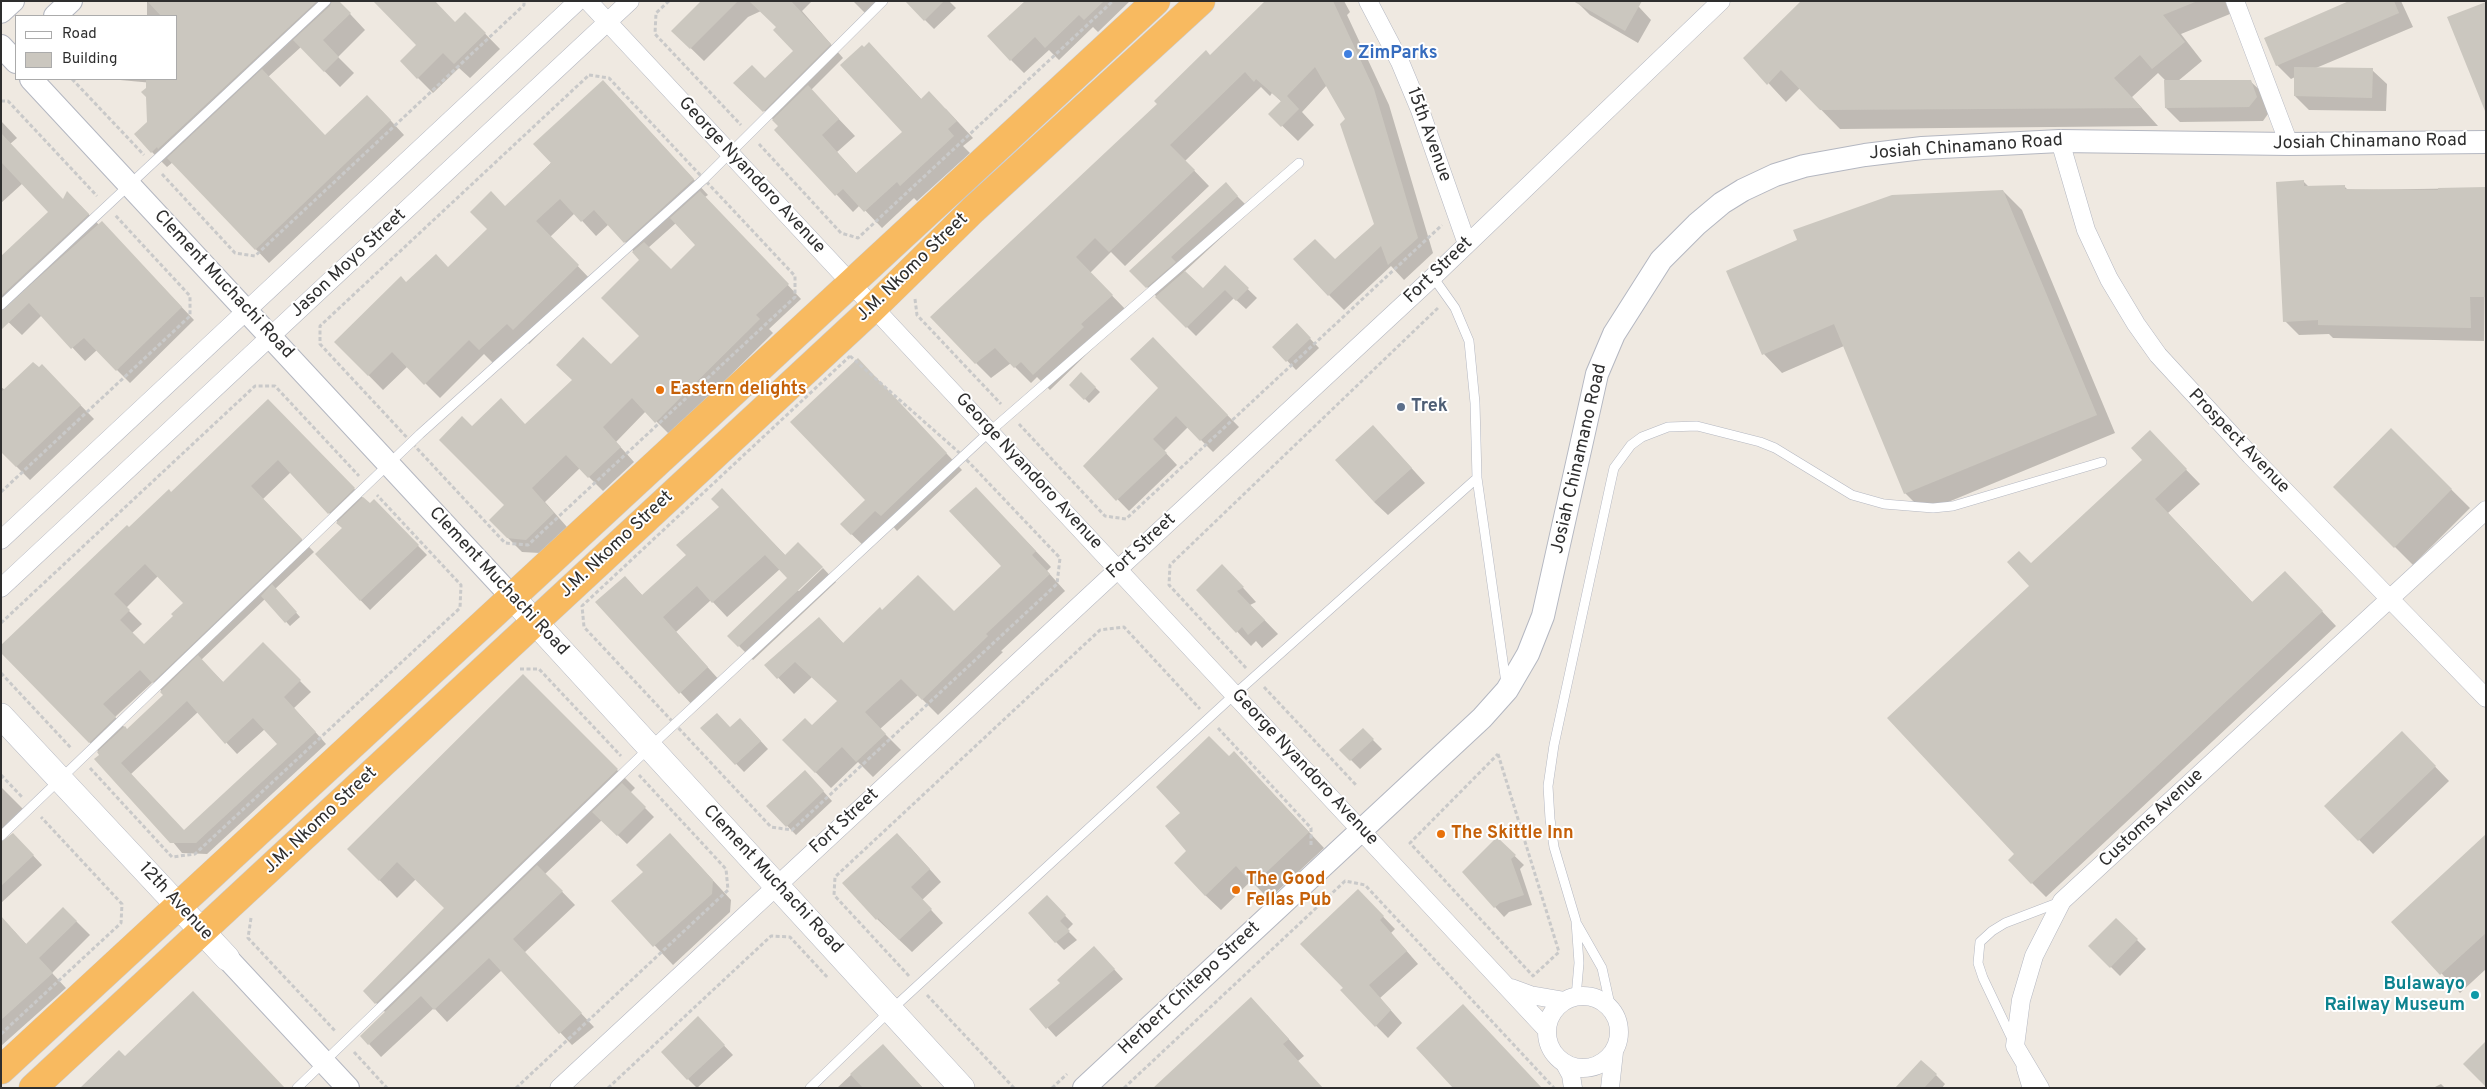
<!DOCTYPE html>
<style>
body{margin:0}
#map{position:relative;width:2487px;height:1089px;overflow:hidden;background:#efe9e1;font-family:Overpass,sans-serif}
canvas{display:block}
.frame{position:absolute;inset:0;border:2px solid #2e2e2e;pointer-events:none}
.legend{position:absolute;left:15px;top:15px;width:162px;height:65px;box-sizing:border-box;background:#fff;border:1px solid #ababab;margin:0;padding:6px 9px;list-style:none;font-size:15px;color:#2e2e2e}
.legend li{display:flex;align-items:center;gap:10px;height:25px}
.legend b{width:25px;border:1px solid #ababab}
</style>
<div id="map">
<canvas width="2487" height="1089"></canvas>
<div class="frame"></div>
<ul class="legend">
<li><b style="height:6px;background:#fff"></b>Road</li>
<li><b style="height:14px;background:#cbc7bf"></b>Building</li>
</ul>
</div>
<script>
const c = document.querySelector('canvas').getContext('2d');
c.lineJoin = 'round';
function fillPath(path, color) { c.fillStyle = color; c.fill(path, 'evenodd'); }
const shape = rows => new Path2D(rows.map(r => 'M' + r).join(''));
function strokePath(path, color, width, dash) { c.strokeStyle = color; c.lineWidth = width; c.lineCap = dash ? 'butt' : 'round'; c.setLineDash(dash || []); c.stroke(path); }
function write(font, color, halo, rows, align = 'center') {
  c.font = font + ' Overpass,sans-serif'; c.lineWidth = 4; c.setLineDash([]); c.textBaseline = 'middle'; c.strokeStyle = halo; c.fillStyle = color; for (const [text, x, y, turn = 0] of rows) {
    c.save(); c.translate(x, y); c.rotate((+turn || 0) * Math.PI / 180); c.textAlign = isNaN(turn) ? turn : align; if (halo) c.strokeText(text, 0, 0); c.fillText(text, 0, 0); c.restore();
  }
}
fillPath(shape([
 [147,1,338,1,365,30,338,57,354,73,340,87,301,47,268,77,325,136,381,110,404,135,269,263,173,162,167,167,152,152,148,123,153,83,109,79,176,79,176,16,147,16],
 [702,1,812,1,802,11,843,58,811,90,855,136,837,152,857,174,904,132,886,61,922,100,946,109,973,138,963,146,970,153,917,201,914,198,882,228,860,205,853,212,776,130,780,126,735,83,765,80,795,51,778,27,761,11,748,17,704,61,673,31],
 [853,1,878,1,869,17],
 [917,1,949,1,956,8,934,29,912,7],
 [1027,1,1130,1,1098,32,1093,27,1059,60,1049,50,1024,73,1011,60],
 [1267,1,1344,1,1350,12,1347,15,1389,105,1433,253,1404,280,1391,266,1344,310,1329,295,1335,261,1375,224,1347,119,1327,85,1302,112,1314,125,1298,141,1270,114,1282,102,1272,93,1270,96,1261,87,1185,161,1209,186,1125,266,1111,252,1090,273,1127,311,1096,340,1098,343,1050,390,1037,377,1031,383,1011,363,991,378,976,363,1210,57],
 [2054,1,2225,1,2230,14,2181,34,2202,61,2178,81,2250,81,2265,95,2270,111,2263,121,2180,122,2166,108,2165,80,2158,73,2132,97,2158,126,1840,129,1800,88,1786,102,1745,58],
 [2352,1,2401,1,2413,27,2316,68,2372,70,2387,84,2386,111,2309,110,2295,96,2295,77,2291,79,2277,65],
 [1577,2,1639,7,1651,20,1638,43,1590,15],
 [465,13,500,49,470,78,459,68,433,93,401,61,417,45,456,23],
 [618,97,708,195,705,197,801,299,769,329,773,333,670,435,646,411,616,442,634,462,603,491,580,468,545,502,567,527,540,553,522,552,490,520,506,505,472,428,525,425,611,365,641,336,641,260,634,252,609,224,596,236,575,213,550,237,592,281,529,344,523,338,494,364,484,354,440,398,408,366,383,390,336,342,406,283,449,268,489,229,506,207],
 [676,223,697,245,671,271,648,248],
 [1,121,17,138,10,144,63,200,80,205,99,225,114,236,194,320,130,383,97,350,85,361,42,315,22,335,1,315,1,257,50,212,23,183,1,203],
 [2303,181,2309,187,2344,186,2348,190,2486,188,2484,341,2333,338,2329,334,2299,335,2285,321],
 [1225,184,1251,210,1184,272,1203,290,1225,267,1257,298,1246,309,1234,298,1196,336,1131,271],
 [2003,191,2022,210,2115,433,1924,512,1905,493,1844,346,1782,373,1764,354,1727,271],
 [1297,325,1319,348,1296,370,1274,347],
 [1153,339,1239,427,1213,452,1188,427,1164,451,1177,465,1129,511,1085,466,1160,388],
 [1081,374,1100,392,1089,403,1071,385],
 [873,375,962,470,897,531,892,525,867,549,841,524,866,500],
 [56,380,94,419,30,480,1,451,1,387,5,390],
 [281,414,370,505,374,501,427,555,370,610,316,554,343,528,291,472,263,499,314,552,275,589,300,617,290,626,265,599,201,660,224,683,263,644,311,692,294,708,326,744,207,854,182,853,99,752,1,651,129,528,171,493],
 [158,576,184,603,175,616,144,646,132,633,142,624,126,608],
 [153,682,165,695,127,730,115,717],
 [198,712,237,754,265,729,278,744,184,831,131,774],
 [2391,430,2470,508,2413,565,2335,487],
 [1387,441,1425,483,1388,515,1374,502],
 [2163,446,2200,484,2168,513,2253,603,2299,587,2336,626,2046,897,2032,883,2016,854,2031,565],
 [722,490,786,556,798,544,821,567,797,590,799,591,823,568,836,582,753,660,729,636,789,578,780,569,727,617,711,600,676,632,721,682,694,707,597,602,625,577,643,596,688,555,678,545,720,507,713,499],
 [991,504,1051,567,1047,571,1065,591,1001,651,1003,652,938,715,918,695,880,729,901,750,873,777,858,762,831,788,784,740,812,727,839,702,812,677,794,694,766,665,819,619,844,644,882,612,954,613,1003,567],
 [1236,580,1256,602,1250,605,1278,634,1262,648,1256,641,1251,646,1198,591],
 [523,676,635,788,630,793,654,817,627,844,602,820,545,874,575,905,524,953,594,1027,572,1045,502,970,447,1022,434,1008,381,1057,369,1044,386,1013,364,991,446,908,416,879,397,898,349,849],
 [748,727,768,749,744,772,702,728],
 [1363,730,1382,749,1360,769,1341,750],
 [2416,747,2449,781,2373,854,2326,806],
 [1249,768,1324,848,1269,899,1251,881,1221,910,1205,895,1188,851,1182,813],
 [814,781,832,801,796,835,768,806],
 [1,787,28,814,1,838],
 [14,835,42,865,1,903,1,848],
 [2486,835,2486,969,2460,993,2393,922],
 [1497,839,1524,865,1520,869,1532,905,1509,912,1504,917,1464,872],
 [910,847,941,882,922,900,943,923,912,952,877,919],
 [688,853,731,900,730,912,673,965,613,901,645,872],
 [1047,897,1073,924,1067,930,1077,940,1064,950,1056,942],
 [1370,903,1395,929,1391,933,1418,964,1380,998,1402,1023,1388,1038,1342,991],
 [63,908,90,935,52,973,66,988,1,1046,1,917,27,945],
 [2116,919,2146,949,2120,976,2090,946],
 [1103,957,1123,979,1056,1037,1031,1009],
 [1267,1015,1304,1056,1298,1061,1154,1088],
 [698,1018,733,1055,697,1088,688,1079],
 [883,1045,923,1088,837,1088],
 [1936,1075,1945,1084,1942,1088,1904,1088],
 [2441,1084,2445,1088,2433,1088]
]), '#0003');
fillPath(shape([
 [147,1,317,1,158,149,157,147,151,153,134,134,147,122,146,97,141,92,146,88,146,79,176,79,176,16,161,16],
 [332,1,339,1,351,13,323,40,339,57,324,72,293,40,330,6],
 [373,1,435,1,455,22,465,12,486,33,454,64,443,53,417,79,400,61,416,45],
 [701,1,738,1,690,49,671,31],
 [749,1,791,1,831,44,763,112,733,83,752,65,765,78,793,51,773,30,776,27],
 [905,1,944,1,924,21],
 [1025,1,1104,1,1084,20,1079,15,1045,48,1035,37,1010,61,987,36],
 [1265,1,1333,1,1374,89,1418,238,1388,265,1381,246,1328,296,1293,259,1315,239,1335,259,1374,224,1340,124,1345,119,1315,67,1287,96,1299,109,1281,127,1268,114,1281,101,1256,79,1254,82,1245,72,1170,145,1195,170,1109,252,1095,238,1076,257,1113,295,1081,324,1084,327,1033,375,1021,362,1014,368,995,348,975,364,930,317,1157,104,1154,101,1206,50,1210,55],
 [1573,1,1642,1,1625,31],
 [1801,1,2195,1,2195,2,2163,15,2185,42,2152,69,2140,55,2114,78,2142,108,1820,110,1781,70,1767,85,1743,58],
 [2349,1,2394,1,2399,13,2276,66,2264,38],
 [2486,2,2486,111,2485,111,2447,17],
 [869,42,921,99,929,91,957,121,948,129,954,136,900,186,897,182,864,212,843,189,835,196,774,130,778,126,772,120,808,85,839,119,822,135,856,173,902,132,840,65,862,45,864,47],
 [2294,67,2373,68,2372,98,2294,96],
 [262,69,325,135,367,95,391,120,255,250,167,158],
 [603,80,694,179,624,243,594,210,581,222,560,199,536,221,579,265,513,330,507,324,479,350,469,340,424,385,392,352,368,376,334,342,401,276,406,282,436,254,448,267,487,229,470,212,491,191,505,206,551,163,533,144],
 [2164,80,2251,80,2257,97,2249,107,2165,108],
 [1,133,63,199,67,191,89,214,1,296,1,256,48,212,1,162],
 [2304,180,2304,186,2345,185,2345,189,2438,190,2438,188,2486,187,2486,297,2470,297,2471,328,2318,325,2318,320,2283,322,2276,182],
 [1226,182,1238,196,1171,257,1176,262,1146,288,1129,271],
 [2003,190,2097,415,1904,494,1834,324,1762,355,1726,271,1797,240,1793,230,1892,195],
 [700,191,789,284,756,315,760,319,655,423,632,398,603,427,621,447,588,478,566,455,532,488,554,513,526,540,507,538,489,520,504,505,439,440,462,416,472,426,501,398,525,424,572,380,556,365,583,337,611,364,639,336,601,298,639,260,632,252,644,242,671,269,695,245,670,218],
 [102,221,182,307,116,371,84,338,71,349,29,303,1,330,1,311],
 [1225,265,1249,288,1236,301,1225,290,1186,328,1155,297,1185,271,1203,288],
 [1297,323,1311,338,1286,362,1272,347],
 [1153,337,1228,415,1200,441,1176,416,1153,439,1167,453,1116,501,1083,466,1158,388,1130,359],
 [858,358,947,453,881,516,875,511,851,535,840,524,865,500,790,422],
 [33,362,39,367,42,364,81,405,16,467,1,452,1,392],
 [1081,372,1096,387,1084,400,1069,385],
 [268,399,355,488,328,514,278,460,251,486,302,539,152,683,140,670,103,704,116,717,89,743,1,653,1,645,127,525,129,527,169,489,171,492],
 [145,564,183,603,171,614,173,616,144,644,120,620,130,610,114,594],
 [1373,425,1412,468,1374,502,1335,460],
 [2391,428,2452,489,2394,548,2333,487],
 [2150,430,2187,469,2155,499,2252,602,2285,571,2323,611,2031,884,2008,860,2014,854,1887,718,2029,586,2007,562,2019,551,2031,563,2142,460,2131,448],
 [976,487,1036,551,1032,555,1050,574,986,634,988,636,922,700,901,679,865,712,886,734,856,762,842,747,815,773,782,740,805,718,812,725,837,701,795,662,777,679,764,665,819,617,843,643,880,607,882,610,918,575,954,611,1001,566,949,511],
 [722,488,785,555,798,542,823,567,738,647,727,636,787,578,765,555,712,603,697,586,663,617,708,667,679,694,595,602,625,576,642,595,686,555,676,545,719,507,711,499],
 [363,497,370,503,374,499,419,545,360,601,315,554,342,528,336,523],
 [1222,564,1244,587,1237,591,1265,620,1248,635,1242,627,1236,633,1196,590],
 [272,584,297,612,285,623,261,596],
 [263,642,301,680,284,697,316,732,196,843,170,843,94,759,99,755,97,752,125,726,127,729,163,695,160,692,198,655,223,682],
 [187,701,225,744,253,718,277,744,184,830,121,763],
 [523,674,618,769,375,1004,363,991,444,908,397,862,379,881,347,849],
 [717,713,730,727,740,718,761,741,735,765,700,728],
 [1363,728,1374,739,1350,761,1339,750],
 [2402,731,2436,766,2358,841,2324,806],
 [1209,736,1229,756,1234,751,1309,832,1253,885,1236,866,1205,896,1174,863,1186,851,1165,826,1180,813,1156,787],
 [805,770,824,791,786,827,766,806],
 [622,783,646,807,617,836,592,812],
 [13,833,34,855,1,886,1,842],
 [670,833,713,880,712,894,653,947,611,901,643,872,636,865],
 [897,833,930,869,911,887,932,909,899,940,878,918,876,920,842,883],
 [2486,834,2486,933,2440,975,2391,922],
 [1497,837,1516,855,1511,859,1524,895,1500,903,1494,908,1462,872],
 [537,865,563,891,513,939,582,1013,559,1034,489,958,434,1010,421,996,368,1045,360,1036],
 [1358,889,1384,916,1380,920,1407,951,1369,985,1391,1010,1375,1027,1340,990,1343,988,1300,944],
 [1047,895,1066,915,1060,921,1070,931,1055,943,1028,913],
 [63,907,77,921,39,958,53,973,1,1020,1,916,26,944],
 [2116,918,2138,939,2110,968,2088,946],
 [1094,946,1115,969,1046,1029,1029,1009,1060,983,1057,980],
 [193,991,285,1088,80,1088,119,1050,125,1056],
 [1251,997,1289,1039,1283,1044,1323,1088,1153,1088],
 [1463,1004,1542,1088,1453,1088,1416,1048],
 [698,1016,725,1045,687,1080,661,1052],
 [2486,1041,2486,1087,2463,1064],
 [883,1044,923,1088,863,1088,850,1074],
 [1921,1060,1937,1074,1924,1088,1895,1088]
]), '#cbc7bf');
const service = shape([
 [1433,277,1455,308,1469,341,1475,403,1477,478,1506,683],
 [1,305,326,1],
 [1,836,420,434,704,179,883,1],
 [1577,924,1602,968,1611,1009],
 [1576,997,1579,963,1576,921,1554,847,1550,819,1548,786,1554,745,1610,486,1614,468,1631,445,1642,437,1668,427,1697,426,1760,442,1775,448,1852,495,1884,504,1933,508,1953,506,2102,462],
 [2013,1041,1983,978,1978,963,1980,942,1992,931,2005,923,2060,902],
 [2021,1068,2027,1088],
 [297,1088,650,747,987,434,1299,163],
 [810,1088,891,1010,1235,694,1477,478]
]);
const minor = shape([
 [588,1,1547,1030],
 [1368,1,1400,62,1420,110,1467,244],
 [2235,1,2289,144],
 [2060,141,2086,230,2109,279,2136,324,2158,355,2251,456,2486,698],
 [1,540,578,1],
 [1,588,630,1],
 [1511,988,1530,995,1565,1001],
 '1547 1032a36 36 0 1 1 72 0a36 36 0 1 1-72 0Z',
 [1565,1064,1571,1075,1573,1088],
 [559,1088,1433,277,1721,1],
 [1610,1088,1614,1052],
 [2040,1088,2015,1046,2021,1000,2034,956,2062,901,2486,510]
]);
const tertiary = shape([
 [1,12,13,1],
 [55,16,71,1],
 [1,46,16,62],
 [31,79,512,597],
 [227,958,348,1088],
 [1084,1088,1482,718,1507,690,1528,654,1543,616,1597,374,1614,334,1661,260,1697,224,1722,203,1743,190,1775,175,1804,166,1865,155,1922,148,2060,141,2289,144,2486,142]
]);
const secondary = shape([
 [512,597,962,1088],
 [1,716,227,958]
]);
const trunk = shape([
 [1,1070,1156,1],
 [33,1088,871,310,973,210,1201,1]
]);
strokePath(service, '#b4b7c1', 10);
strokePath(minor, '#b4b7c1', 19);
strokePath(tertiary, '#b4b7c1', 24);
strokePath(secondary, '#b4b7c1', 26);
strokePath(trunk, '#c9c9c9', 29);
strokePath(shape([
 [669,1,656,13,655,34,741,125],
 [589,75,609,78,795,276,795,297,528,545,505,543,320,344,320,326,589,75],
 [72,79,144,155],
 [1,101,8,101,97,196],
 [759,144,841,233,858,238,1113,1],
 [162,174,235,253,255,256,524,5,524,1],
 [915,299,917,315,1001,404],
 [850,356,963,456,1060,558,1057,584,792,830,771,827,584,627,582,606,850,356],
 [1019,424,1105,516,1126,519,1442,225],
 [1,492,190,316,190,296,115,215],
 [1,623,255,386,275,386,359,476],
 [1246,668,1169,585,1170,565,1439,307],
 [520,669,539,669,621,756],
 [1,673,72,749],
 [1264,687,1356,785],
 [1218,728,1311,828,1311,847],
 [1498,754,1559,952,1533,976,1410,843,1498,754],
 [90,768,172,857,195,854,460,608,461,585,377,495],
 [1,775,23,798],
 [251,918,248,938,336,1032],
 [909,976,834,895,835,877,1100,630,1124,627,1200,709],
 [927,995,1014,1088],
 [1,1034,121,923,122,904,41,817],
 [354,1052,387,1088],
 [516,1088,728,890,726,869,639,775],
 [608,1088,771,936,790,937,828,978],
 [1052,1088,1067,1074],
 [1124,1088,1345,881,1365,885,1554,1088]
]), '#c9c9c9', 3, [4, 2.5]);
strokePath(service, '#fff', 9);
strokePath(minor, '#fff', 18);
strokePath(tertiary, '#fff', 22);
strokePath(secondary, '#fff', 25);
strokePath(trunk, '#f8ba60', 28);
for (const [x, y, r, color] of [
 [1348,54,5,"#3f7fe0"],
 [660,390,5,"#e8710a"],
 [1401,407,5,"#5c6f8a"],
 [1441,834,5,"#e8710a"],
 [1236,890,5,"#e8710a"],
 [2475,995,5,"#0f9aa8"]
]) { const dot = new Path2D(); dot.arc(x, y, r, 0, 2 * Math.PI); c.fillStyle = color; c.fill(dot); strokePath(dot, '#fff', 2); }
write('bold 18px', '#366cbe', '#fff', [
 ["ZimParks",1358,54]
], 'left');
write('18px', '#2e2e2e', '#fff', [
 ["15th Avenue",1428,135,70],
 ["Josiah Chinamano Road",2370,143,-1],
 ["Josiah Chinamano Road",1966,148,-4],
 ["George Nyandoro Avenue",751,176,47],
 ["Jason Moyo Street",349,264,-43],
 ["J.M. Nkomo Street",913,268,-44],
 ["Fort Street",1439,271,-44],
 ["Clement Muchachi Road",223,285,47],
 ["Prospect Avenue",2238,442,46],
 ["Josiah Chinamano Road",1580,459,-77],
 ["George Nyandoro Avenue",1028,472,47],
 ["J.M. Nkomo Street",617,545,-43],
 ["Fort Street",1142,547,-43],
 ["Clement Muchachi Road",498,582,47],
 ["George Nyandoro Avenue",1304,768,47],
 ["Customs Avenue",2152,819,-43],
 ["J.M. Nkomo Street",321,821,-43],
 ["Fort Street",845,822,-43],
 ["Clement Muchachi Road",772,880,47],
 ["12th Avenue",175,902,47],
 ["Herbert Chitepo Street",1190,989,-43]
]);
write('bold 18px', '#c56008', '#fff', [
 ["Eastern delights",670,390],
 ["The Skittle Inn",1451,834],
 ["The Good",1246,880],
 ["Fellas Pub",1246,901]
], 'left');
write('bold 18px', '#4e5e75', '#fff', [
 ["Trek",1411,407]
], 'left');
write('bold 18px', '#0d838f', '#fff', [
 ["Bulawayo",2465,985],
 ["Railway Museum",2465,1006]
], 'right');
</script>
